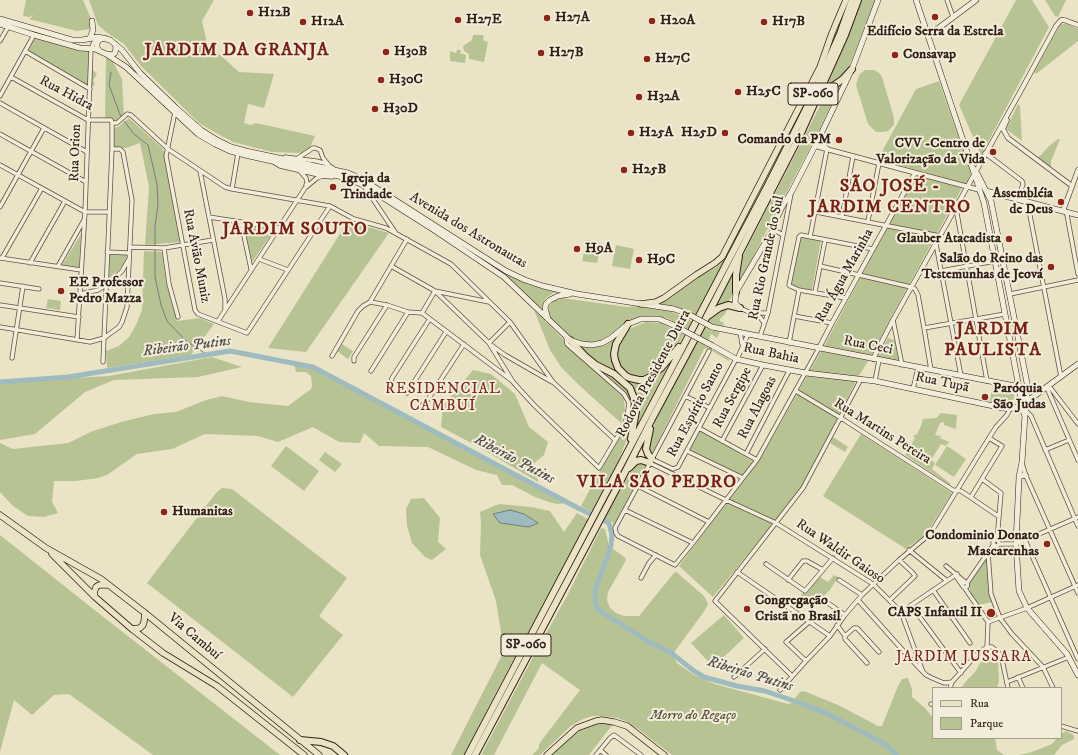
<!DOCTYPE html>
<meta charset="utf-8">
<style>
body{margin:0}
#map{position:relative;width:1078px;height:755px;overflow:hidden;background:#ebe3c6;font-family:"IM FELL DW Pica",serif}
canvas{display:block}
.legend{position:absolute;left:932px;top:687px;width:130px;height:52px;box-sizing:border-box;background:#f2edda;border:1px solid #a69b8c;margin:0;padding:5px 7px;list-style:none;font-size:12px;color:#341f16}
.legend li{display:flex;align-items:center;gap:8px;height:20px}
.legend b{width:20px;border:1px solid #a69b8c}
</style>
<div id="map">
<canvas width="1078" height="755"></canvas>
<ul class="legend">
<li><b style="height:5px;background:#ebe3c6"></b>Rua</li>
<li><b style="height:11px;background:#b8c394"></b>Parque</li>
</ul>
</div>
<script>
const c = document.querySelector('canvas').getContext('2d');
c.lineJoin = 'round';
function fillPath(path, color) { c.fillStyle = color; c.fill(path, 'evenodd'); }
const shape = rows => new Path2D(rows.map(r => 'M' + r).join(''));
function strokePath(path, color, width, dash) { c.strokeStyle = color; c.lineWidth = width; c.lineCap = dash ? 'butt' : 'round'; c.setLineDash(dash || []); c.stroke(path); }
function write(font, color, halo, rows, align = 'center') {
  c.font = font + ' "IM FELL DW Pica",serif'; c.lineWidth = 4; c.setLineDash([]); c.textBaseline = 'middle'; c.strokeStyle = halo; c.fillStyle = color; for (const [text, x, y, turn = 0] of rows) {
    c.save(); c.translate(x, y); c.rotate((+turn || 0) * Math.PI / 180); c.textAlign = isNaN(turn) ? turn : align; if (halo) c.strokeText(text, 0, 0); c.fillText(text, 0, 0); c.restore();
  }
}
fillPath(shape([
 [26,0,83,0,92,21,90,29,77,31,29,19,34,15,29,17,23,16],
 [89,0,214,0,202,21,207,43,239,72,274,74,264,108,248,104,244,123,251,125,256,123,315,136,309,150,300,157,300,153,272,152,233,142,216,133,199,123,141,66,124,44,106,32,98,25],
 [862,0,875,0,848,70,844,76,826,88],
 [1016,0,1032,0,1049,27,981,155,959,105],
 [1045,0,1066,0,1058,17,1055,16],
 [1066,23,1078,29,1078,41,1036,74,1034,72,1060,25],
 [473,35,484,35,483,40,488,42,484,62,469,59,469,54,464,51,463,46,472,40],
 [35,38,89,50,88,61,92,60,92,69,97,74,93,80,95,84,93,86,90,90,86,90,80,85,81,81,28,51],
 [457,50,461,50,460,53,466,55,465,63,450,61,450,51,456,53],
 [106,58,112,60,122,79,124,116,115,123,105,118],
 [865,70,874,70,879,73,882,77,894,118,894,125,888,131,882,132,876,132,868,124,856,85,859,75],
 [939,81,971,174,966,184,878,159,916,89],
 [842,83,814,140,740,282,740,263,743,256,824,98,827,93],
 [1018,104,1020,106,1022,141,1006,129],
 [129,118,163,149,181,242,145,245,149,187,140,143,126,148,113,148,113,128,118,127],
 [1058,139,1060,139,1051,161,1051,169,1037,158,1041,155,1048,147],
 [916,174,962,188,890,319,873,353,857,379,802,488,713,597,679,566,761,458,824,346],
 [348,221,389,233,306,352,268,348],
 [243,223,275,229,252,262],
 [81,234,79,268,62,265],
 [800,236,821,240,812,290,789,286],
 [587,240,601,243,597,263,582,261],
 [616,245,634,249,630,269,612,266],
 [733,246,696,315,673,307,660,304,687,283,717,267,723,261,731,247],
 [144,251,162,252,167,286,177,321,200,318,214,324,191,355,107,368,106,351,119,346,129,337,136,325,142,310],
 [109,254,128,255,123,266,107,281],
 [501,271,530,284,558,292,553,293,546,298,543,304,541,311],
 [735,271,735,290,733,294,729,301,715,307],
 [562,298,627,307,640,306,670,311,692,321,688,329,667,318,658,317,645,317,604,340,588,343,572,338,550,318,548,313,549,306,555,300],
 [48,299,61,301,60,310,46,308],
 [728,308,725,314,720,319,720,321,724,323,723,327,707,323,709,319,719,309],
 [534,310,570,346,593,365,599,375,624,398,625,411,621,423,581,387,561,367,550,350],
 [646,322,661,323,684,335,677,346,658,369,644,377,637,378,624,373,616,359,618,343,629,329],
 [704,327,710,330,720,332,717,338,711,334,708,342,699,336],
 [616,337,611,349,612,357,624,378,634,382,642,382,672,358,637,425,639,413,637,399,634,391,612,370,590,358,577,345,583,347,603,345],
 [888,338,896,341,899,361,879,357,878,355],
 [697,341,729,359,729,361,707,348,704,349,653,452,651,453,648,447,650,437,657,417],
 [342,344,353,351,348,359,337,351],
 [212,357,242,367,198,377,114,380,85,392,35,434,0,440,0,382,109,376],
 [294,363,313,367,568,503,557,504,549,502,535,497,512,485,502,485,497,475,476,470,428,447,379,446,364,433,360,443,339,442,313,427,278,442,258,436,205,434,172,449,137,454,107,475,98,478,76,481,54,481,52,502,58,513,44,517,28,516,13,506,0,492,0,443,13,449,68,443,93,431,121,422,154,414,176,412,206,400,222,396,249,402,288,406,311,389,312,386,311,376,306,372,296,372],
 [473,370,491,374,515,394,529,427,548,442,544,455,533,464,533,472,538,476,538,482,477,446,441,427,443,406],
 [601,370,620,382,626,387,630,393,634,401,633,424,614,472,592,512,581,506,628,419,630,409,630,401,627,396],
 [993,384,1012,388,1014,396,1012,407,989,405],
 [941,413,957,415,956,429,944,425,944,422,940,423,935,435,941,436,940,438,949,442,946,446,941,444,931,460,935,463,932,469,951,484,950,485,905,455,915,438,913,436,917,434,921,426,923,419,936,418],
 [700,430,754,462,743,477,689,450],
 [861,434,952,493,926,534,906,549,823,496],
 [833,437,848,447,845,452,830,443],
 [286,446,319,471,304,491,271,466],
 [947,446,966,459,954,477,935,465],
 [325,452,342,464,335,472,319,460],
 [643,463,645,466,613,527,613,522,604,520,610,506,633,469,636,465],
 [222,488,232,489,347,578,319,616,343,635,293,697,147,583,216,493],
 [424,498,440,518,438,542,446,549,432,560,425,557,412,543,407,526,406,509,411,499],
 [499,504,531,507,550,511,564,532,577,513,589,520,495,694,464,755,451,755,504,651,496,601,480,555,481,524,480,512],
 [601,528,605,529,609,546,623,556,626,559,625,562,608,592,607,600,610,608,616,613,624,616,639,616,674,573,677,572,682,577,704,596,708,604,705,610,675,651,674,658,677,663,694,675,715,684,788,704,791,703,800,692,804,691,838,705,878,726,882,726,898,686,902,679,908,678,912,689,912,697,925,708,933,718,933,738,995,738,997,750,1004,755,672,755,638,729,625,721,618,718,603,716,593,716,583,719,571,726,540,755,532,755,539,748,539,744,580,690,542,663,494,755,481,755,539,646,567,596],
 [0,535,92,608,280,755,153,755,69,694,54,695,32,715,14,700,0,752],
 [987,556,990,594,992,602,979,605,971,594,968,582],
 [834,575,838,577,830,590,811,608,798,600,803,592,805,593,820,577,828,582],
 [724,615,744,638,713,667,691,643],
 [990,652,995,655,998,662,999,681,997,688,961,688,967,680,975,672,985,655],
 [596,722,613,724,589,755,548,755,578,729],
 [1066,731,1072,734,1074,736,1074,739,1062,745,1054,755,1019,755,1029,753,1052,744,1057,738,1061,738,1061,734]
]), '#b8c394');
const water = shape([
 [510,510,524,514,538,523,529,527,500,523,493,514,510,510]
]);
fillPath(water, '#9ebbc0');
strokePath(water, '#747d7c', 1);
strokePath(shape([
 [111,72,109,85,121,117],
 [124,121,134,134,148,145,157,184,158,204,155,227,155,245],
 [155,250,155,277,161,305,167,321,185,340,206,354]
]), '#747d7c', 1);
strokePath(shape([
 [0,382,68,377,230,351,313,367,578,508,609,523,612,535,611,545,608,555,595,590,595,601,597,608,603,613,651,643,670,652,694,671,704,677,737,686,765,691,800,703,828,714,868,735,888,746,896,755]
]), '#9ebbc0', 5);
const minor = shape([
 [947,0,953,17],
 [0,41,8,27],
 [25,51,90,89],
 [11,77,88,120,111,120,112,123,117,123,127,114,131,115,168,149,225,187,232,189,330,206,354,219,386,228,451,264,510,322,553,382,615,440],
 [0,96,34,35],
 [0,103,87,152],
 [175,112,166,156,195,310,198,314,247,333,330,206],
 [0,134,86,182],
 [985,153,1022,181,1023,184,1018,199],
 [285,157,316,161,324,163,333,168],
 [298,158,313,148,315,148,320,150,323,158,328,164],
 [275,163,280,166,323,176,332,177],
 [0,165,85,212,109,212],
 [200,171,225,299,225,309],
 [300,171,306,178,307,183,306,185],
 [364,186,395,232],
 [232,189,238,153],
 [1030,202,1028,205,1061,377],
 [0,207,44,128],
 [956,208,987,381],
 [816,212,940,236],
 [1067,212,1067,215,1078,274],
 [209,217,279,228],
 [842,217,853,156],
 [868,221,879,163],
 [241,222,251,269],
 [774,230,783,235],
 [810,237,827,149],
 [936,244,961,376],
 [130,247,164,248,213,240],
 [164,248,169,284,178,317],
 [107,252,129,253],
 [0,258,81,270],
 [2,258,42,188],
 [259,259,288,270],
 [30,263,65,201],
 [58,266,84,220],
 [391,266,435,291,489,343,513,382,534,405,599,468,624,426,627,417,629,403,624,394,567,344,566,337],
 [820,266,911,287,915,289,918,295,924,328,931,370],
 [941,271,995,261],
 [0,283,39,289],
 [815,292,825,240],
 [80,294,98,290,113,280,122,271,129,259],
 [1010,294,1078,280],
 [845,298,799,290,790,286,789,285,799,237,801,235,873,249],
 [370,302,387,305,408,312,422,313,511,380],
 [0,305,79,317],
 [740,308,760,317,764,323],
 [422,313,435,291,489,302],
 [755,313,768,313],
 [794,316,832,323],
 [893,320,902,365],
 [218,321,305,188,317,178,323,176],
 [0,327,90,342,104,338,119,327,122,322,127,307,132,200,123,152,120,149,112,149],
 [924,328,1005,314],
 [740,332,742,344],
 [760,336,768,313,791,194],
 [77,340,85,212,91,49,96,37],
 [489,343,510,322],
 [789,343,799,290],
 [491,345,505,355,552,382],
 [819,348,757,460,743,478,726,500,693,543,675,565,618,536,616,533,615,528,650,463,726,500,776,523,873,584,901,612,923,672],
 [709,351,652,459,673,469,678,467,736,359],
 [332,356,358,311,363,306,370,302,407,239],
 [738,357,748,334],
 [12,358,23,286],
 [354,361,354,357,387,305],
 [103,362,112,149,112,123],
 [371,371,408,312],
 [875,381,879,360],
 [391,382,392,378,429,320],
 [1049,386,1078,424],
 [1047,388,1078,460],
 [913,389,918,368],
 [796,391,841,418,953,490,961,491,998,516],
 [407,393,446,332],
 [685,396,710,408],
 [422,405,427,401,464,344],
 [1025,410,1031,416,1078,526],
 [699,428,757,460],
 [722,441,763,365],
 [1045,450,1069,440],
 [687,451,743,478],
 [746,454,789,371],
 [1022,463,1026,476,1078,593],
 [982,479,1001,493,997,540],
 [638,486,709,522],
 [971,497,1002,446,989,438],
 [625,510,693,543],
 [1025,540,1078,659],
 '993 543a3 3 0 1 1 6 0a3 3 0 1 1-6 0Z',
 [999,544,1016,544,1078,517],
 [909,550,946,580],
 [988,552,991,594,1000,618,1012,634,1043,667,1053,688],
 [766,564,805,591,833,558],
 [946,566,965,582],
 [737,572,830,636],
 [955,575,962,585],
 [641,578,649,563,656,555],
 [788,580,803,561,807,561,823,570],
 [839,580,862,595],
 '962.5 585a2.5 2.5 0 1 1 5 0a2.5 2.5 0 1 1-5 0Z',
 [967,583,994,544],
 [964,587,988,622],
 [933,590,970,643],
 [822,599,845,615],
 [858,600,907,655,926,675,932,678,944,683,952,682,978,653,987,647,992,647,1001,655,1008,688],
 [890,600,915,576,913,573,899,560],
 [911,605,961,673],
 [901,612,957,574],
 [988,622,1027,608,1078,585],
 [837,625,845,636,854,628,857,628,879,652],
 [845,636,845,639,867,663],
 [987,647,988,622],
 [806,661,786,642,809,622],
 [792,676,715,601,803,488,861,379],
 [734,677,765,649],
 [1018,677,1023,688],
 [1007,682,1069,657],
 [950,688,952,682],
 [780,690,806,661,830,636,845,615,862,595,899,560,930,534,989,438,996,427,1007,415,1010,409],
 [931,704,933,705],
 [1061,726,1078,731],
 [600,750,606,755],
 [596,755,610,738,614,735,641,755]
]);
const tertiary = shape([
 [1007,120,1003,129,1008,138,1072,186],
 [815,146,980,190],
 [1063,211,1078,170],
 [819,348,832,323,915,173],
 [873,359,893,320,1019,94,1056,26,1061,20,1064,20,1078,25]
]);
const secondary = shape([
 [916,0,984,203,1024,414],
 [0,19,72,40,82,40,98,37,110,40,122,50,140,73,176,108,201,130,217,140,231,147,246,151,348,173,362,179,506,271,525,280,543,286,577,294,674,309,688,314],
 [0,24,34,35,80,48,95,49,106,54,126,67,198,134,215,144,230,151,245,155,347,178,363,185,434,230,504,277,570,340,582,344,592,345,602,343,611,338,628,324,641,319,659,319,671,324],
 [928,36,976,0],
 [90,38,93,30,92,21],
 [100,51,97,48,97,43,99,40,105,38],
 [107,54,112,55,115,53,116,48,115,44],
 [820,138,821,143,827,149],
 [971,162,976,162,982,160],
 [973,168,978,175,991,201,1027,383,1022,462,1019,477,1016,544,1019,591,1027,608,1067,654,1078,675],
 [986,191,1078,215],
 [740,308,735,303,736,292,769,236,774,230,773,226,783,205,792,191,820,136,852,69,878,0],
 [548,319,545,308,546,304,550,300,558,296,570,294],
 [712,327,1015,386,1021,389,1027,396],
 [713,346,736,359,763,365,806,373,875,381,1003,408,1010,409,1022,405,1078,364],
 [1019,477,1024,475,1026,476]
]);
const primary = shape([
 [819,70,832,33,846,0],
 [641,304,656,302,664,298,696,275,715,263,722,257,820,67],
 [0,515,46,548,101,579,145,613,319,755],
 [52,554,95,597,132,629,163,653,217,686,304,755],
 [95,597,94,593,96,587,99,585,108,585],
 [132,629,140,628,143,625,144,622,145,613],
 [547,755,577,728,596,721,602,720,614,722,627,726,664,755]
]);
const motorway = shape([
 [819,99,826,91,843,79,852,69],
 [736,292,736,275,739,256],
 [708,316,719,308,728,305,740,308],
 [628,324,616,344,614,354,615,360,618,368,626,376,630,378,639,380,644,380,650,377,661,368,679,347],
 [570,340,585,356,596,365,614,374,630,388,635,401,636,411,631,439],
 [650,429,646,449,648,454,652,459],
 [629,468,636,461,641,460,650,463],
 [300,740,321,742,333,746,344,755],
 [468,755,768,185,809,103,840,34,852,0],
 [475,755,622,478,654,415,706,318,801,133,845,35,858,0]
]);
strokePath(minor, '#625042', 5);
strokePath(tertiary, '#625042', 5.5);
strokePath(secondary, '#341f16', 6);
strokePath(primary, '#341f16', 7);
strokePath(motorway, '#341f16', 8);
strokePath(minor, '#f2edda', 3.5);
strokePath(tertiary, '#f2edda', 4);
strokePath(secondary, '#f2edda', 5);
strokePath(primary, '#ebe3c6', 5.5);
strokePath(motorway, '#ebe3c6', 6);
const secondaryBridge = shape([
 [688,314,712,327],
 [671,324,713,346]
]);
strokePath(secondaryBridge, '#341f16', 6, []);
strokePath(secondaryBridge, '#f2edda', 5);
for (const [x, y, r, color] of [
 [250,13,4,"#8f2418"],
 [935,17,4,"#8f2418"],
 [547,18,4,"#8f2418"],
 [458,20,4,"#8f2418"],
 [652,21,4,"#8f2418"],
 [303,22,4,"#8f2418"],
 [764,22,4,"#8f2418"],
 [386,52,4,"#8f2418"],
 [541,53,4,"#8f2418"],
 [895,55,4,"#8f2418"],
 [647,59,4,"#8f2418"],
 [381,80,4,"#8f2418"],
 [738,92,4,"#8f2418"],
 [639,97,4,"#8f2418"],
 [375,109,4,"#8f2418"],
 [631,133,4,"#8f2418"],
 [725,133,4,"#8f2418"],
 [839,140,4,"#8f2418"],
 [993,152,4,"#8f2418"],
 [624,170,4,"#8f2418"],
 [333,187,4,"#8f2418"],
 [1061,202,4,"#8f2418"],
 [1009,239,4,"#8f2418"],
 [577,249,4,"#8f2418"],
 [639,260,4,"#8f2418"],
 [1051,267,4,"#8f2418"],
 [61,291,4,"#8f2418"],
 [985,397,4,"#8f2418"],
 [164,512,4,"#8f2418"],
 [1047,544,4,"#8f2418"],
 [747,609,4,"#8f2418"],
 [991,613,5,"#8f2418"]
]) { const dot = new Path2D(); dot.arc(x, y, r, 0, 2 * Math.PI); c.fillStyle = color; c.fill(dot); strokePath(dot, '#f2edda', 1.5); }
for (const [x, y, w] of [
 [813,94,50],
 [526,645,50]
]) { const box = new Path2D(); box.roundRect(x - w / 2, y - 11, w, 22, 3); c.fillStyle = '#f2edda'; c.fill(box); strokePath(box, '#341f16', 1); }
write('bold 13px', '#341f16', null, [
 ["SP-060",813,94],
 ["SP-060",526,645]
]);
write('bold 14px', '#341f16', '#f2edda', [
 ["H12B",258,13],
 ["H27A",555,18],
 ["H27E",466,20],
 ["H20A",660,21],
 ["H12A",311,22],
 ["H17B",772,22],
 ["Edifício Serra da Estrela",935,32,"center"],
 ["H30B",394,52],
 ["H27B",549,53],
 ["Consavap",903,55],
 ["H27C",655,59],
 ["H30C",389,80],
 ["H25C",746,92],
 ["H32A",647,97],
 ["H30D",383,109],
 ["H25A",639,133],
 ["H25D",717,133,"right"],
 ["Comando da PM",831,140,"right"],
 ["CVV -Centro de",985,144,"right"],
 ["Valorização da Vida",985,160,"right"],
 ["H25B",632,170],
 ["Igreja da",341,179],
 ["Trindade",341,195],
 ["Assembléia",1053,194,"right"],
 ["de Deus",1053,210,"right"],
 ["Glauber Atacadista",1001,239,"right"],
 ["H9A",585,249],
 ["Salão do Reino das",1043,259,"right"],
 ["Testemunhas de Jeová",1043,275,"right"],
 ["H9C",647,260],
 ["EE Professor",69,283],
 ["Pedro Mazza",69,299],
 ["Paróquia",993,389],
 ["São Judas",993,405],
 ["Humanitas",172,512],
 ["Condominio Donato",1039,536,"right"],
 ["Mascarenhas",1039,552,"right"],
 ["Congregação",755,601],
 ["Cristã no Brasil",755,617],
 ["CAPS Infantil II",982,613,"right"]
], 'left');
write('14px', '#341f16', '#f2edda', [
 ["Rua Hidra",66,94,28],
 ["Rua Orion",76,153,-88],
 ["Avenida dos Astronautas",468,231,31],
 ["Rua Avião Muniz",196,256,79],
 ["Rua Rio Grande do Sul",767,258,-78],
 ["Rua Água Marinha",845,276,-61],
 ["Rua Ceci",868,346,11],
 ["Rua Bahia",771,354,12],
 ["Rodovia Presidente Dutra",654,374,-62],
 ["Rua Tupã",942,383,12],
 ["Rua Sergipe",733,398,-62],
 ["Rua Alagoas",758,408,-63],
 ["Rua Espírito Santo",696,410,-62],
 ["Rua Martins Pereira",882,432,32],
 ["Rua Waldir Gaioso",840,552,34],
 ["Via Cambuí",194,637,40]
]);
write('italic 14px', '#5c503c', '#f2edda', [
 ["Morro do Regaço",693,716]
]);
write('italic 15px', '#544e49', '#f2edda', [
 ["Ribeirão Putins",187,347,-7],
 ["Ribeirão Putins",514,460,28],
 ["Ribeirão Putins",750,675,17]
]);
c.letterSpacing = '1px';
write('15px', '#7a1f14', '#f2edda', [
 ["RESIDENCIAL",443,390],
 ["CAMBUÍ",443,407],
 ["JARDIM JUSSARA",964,658]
]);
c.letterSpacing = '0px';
c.letterSpacing = '1px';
write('bold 18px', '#7a1f14', '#f2edda', [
 ["JARDIM DA GRANJA",237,51],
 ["SÃO JOSÉ -",890,187],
 ["JARDIM CENTRO",890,208],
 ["JARDIM SOUTO",295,230],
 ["JARDIM",993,330],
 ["PAULISTA",993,351],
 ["VILA SÃO PEDRO",657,483]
]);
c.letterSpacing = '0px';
</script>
